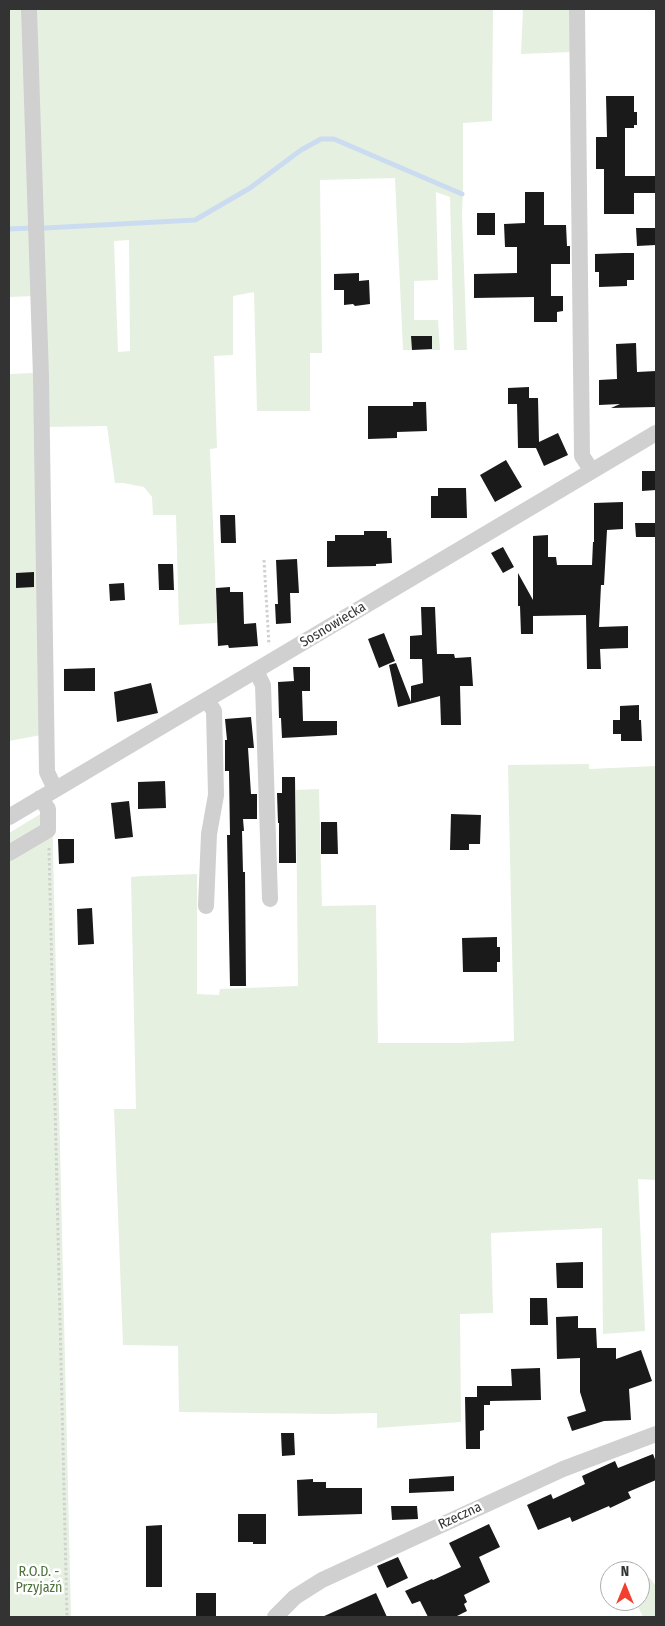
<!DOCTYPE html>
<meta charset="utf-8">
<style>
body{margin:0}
#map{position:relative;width:665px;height:1626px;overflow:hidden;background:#fff;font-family:"Fira Sans Condensed",sans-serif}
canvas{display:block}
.frame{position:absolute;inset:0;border:10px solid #333;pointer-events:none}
.north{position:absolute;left:600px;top:1561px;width:50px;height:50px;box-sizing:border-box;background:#fff;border:1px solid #adadad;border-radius:50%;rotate:0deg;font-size:14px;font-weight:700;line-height:20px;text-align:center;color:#333}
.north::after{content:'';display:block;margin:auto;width:18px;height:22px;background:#f1402e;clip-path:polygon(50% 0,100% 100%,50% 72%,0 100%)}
</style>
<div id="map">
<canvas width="665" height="1626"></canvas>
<div class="frame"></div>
<div class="north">N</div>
</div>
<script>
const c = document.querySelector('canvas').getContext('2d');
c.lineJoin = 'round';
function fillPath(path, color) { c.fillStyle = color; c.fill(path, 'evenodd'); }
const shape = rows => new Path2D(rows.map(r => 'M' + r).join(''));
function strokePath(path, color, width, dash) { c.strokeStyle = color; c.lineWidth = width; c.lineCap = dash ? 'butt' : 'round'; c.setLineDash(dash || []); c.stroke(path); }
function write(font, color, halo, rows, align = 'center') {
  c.font = font + ' "Fira Sans Condensed",sans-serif'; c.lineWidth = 5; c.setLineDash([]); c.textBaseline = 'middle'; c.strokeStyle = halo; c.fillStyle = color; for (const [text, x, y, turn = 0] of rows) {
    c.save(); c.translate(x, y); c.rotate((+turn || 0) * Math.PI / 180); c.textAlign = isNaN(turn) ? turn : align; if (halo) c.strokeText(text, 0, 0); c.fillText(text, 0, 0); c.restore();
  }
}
fillPath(shape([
 [9,9,493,9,492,121,463,123,463,188,462,214,467,350,454,350,450,197,436,192,438,280,414,281,414,320,438,320,440,350,403,350,395,178,320,180,322,353,310,353,310,411,257,411,254,292,233,296,233,355,214,356,217,448,210,449,217,623,179,625,176,515,153,515,152,497,144,487,123,483,115,483,107,426,44,427,41,735,9,741,9,374,35,373,35,296,9,297],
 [129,240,130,351,118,352,114,241],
 [523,9,570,9,570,52,521,54],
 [589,764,589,769,656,766,656,1180,638,1179,645,1331,603,1334,602,1228,491,1233,493,1313,460,1314,461,1422,377,1428,377,1413,331,1414,179,1412,178,1346,123,1345,114,1109,136,1109,131,877,142,876,197,874,197,994,219,995,220,989,298,986,296,790,319,789,322,906,376,905,378,1043,458,1043,514,1041,508,765],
 [52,807,71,1617,9,1617,9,833],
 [650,1578,656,1586,656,1617,643,1617,635,1601,640,1601,640,1583]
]), '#e6f0e1');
strokePath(shape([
 [45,228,195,220,250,188,301,150,321,139,334,139,462,194],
 [9,229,32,228]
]), '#ccdcf0', 5);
fillPath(shape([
 [606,96,634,96,634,112,637,112,637,125,634,125,634,128,625,128,625,176,656,176,656,193,634,193,634,214,604,214,604,169,596,169,596,137,607,137],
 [525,192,544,192,544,225,566,225,567,246,570,246,570,264,551,264,551,296,563,296,563,311,557,312,557,322,534,322,534,297,474,298,474,274,517,273,517,247,505,247,504,224,525,223],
 [477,213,495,213,495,235,477,235],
 [636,228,656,228,656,245,637,246],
 [624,253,634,253,634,280,627,280,627,286,599,287,599,272,595,272,595,254],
 [359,273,359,281,369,280,370,304,355,306,353,304,344,305,344,290,334,290,334,274],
 [411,336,432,336,432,349,412,350],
 [636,343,637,372,656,371,656,405,655,405,655,407,611,408,620,404,599,405,599,380,617,379,616,344],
 [529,387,529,398,538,398,539,442,558,433,568,455,544,466,536,448,518,448,517,404,508,404,508,388],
 [413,402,426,402,427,431,397,432,397,438,368,439,368,406,413,406],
 [506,460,522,487,495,502,480,475],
 [642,471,656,471,656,490,642,491],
 [438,488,466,488,467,518,431,518,431,496,438,496],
 [623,502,623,529,607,530,604,585,601,585,599,627,628,626,628,648,600,649,601,669,587,669,586,615,533,616,533,634,521,634,520,606,518,606,518,573,533,600,533,536,548,535,548,557,556,557,557,565,592,565,593,542,594,542,594,503],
 [220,515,235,515,236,543,221,543],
 [635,523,656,523,656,537,636,537],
 [364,531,387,531,387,538,391,538,392,563,376,564,376,566,327,567,327,541,335,541,335,535,364,535],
 [503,547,514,567,503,573,491,553],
 [297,559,299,593,290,593,291,623,276,624,275,604,278,604,276,560],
 [158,564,173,564,174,590,159,590],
 [34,572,34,587,16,588,16,573],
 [124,583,125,600,110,601,109,584],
 [230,587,230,592,243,592,244,624,256,623,258,646,229,648,228,645,218,646,216,588],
 [421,607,435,607,437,654,454,654,455,658,471,657,473,686,460,686,461,725,441,725,440,696,398,707,389,665,396,663,411,702,411,686,423,683,422,659,410,659,410,636,422,635],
 [384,633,395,661,379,668,368,639],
 [293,667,310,667,310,691,302,691,303,721,337,721,337,735,282,738,281,718,279,718,278,682,294,681],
 [95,668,95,691,64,691,64,669],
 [151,683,158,713,117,722,114,692],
 [639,705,639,720,641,720,642,741,621,741,621,734,613,734,613,720,620,720,620,706],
 [251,717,254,748,248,748,251,794,257,794,257,819,243,819,244,831,242,831,243,872,245,872,246,986,230,986,227,835,230,835,229,771,225,771,225,740,227,740,225,719],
 [282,777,295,777,296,863,279,863,279,823,278,823,277,793,282,793],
 [165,781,166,808,138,809,138,782],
 [129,801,133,837,115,839,111,803],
 [451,814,481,815,480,844,469,844,469,850,450,850],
 [321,822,337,822,338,854,321,854],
 [58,839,74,839,74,863,59,864],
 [92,908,94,944,78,945,77,909],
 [497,937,497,947,500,947,500,962,497,962,497,972,463,972,462,938],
 [583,1262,583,1288,557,1288,556,1263],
 [530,1298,547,1298,548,1325,530,1325],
 [578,1316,578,1328,596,1328,597,1348,616,1348,616,1359,641,1350,652,1381,629,1389,631,1420,604,1421,572,1431,567,1417,586,1411,580,1392,580,1358,557,1359,556,1317],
 [540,1368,541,1400,490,1401,490,1405,484,1405,484,1430,480,1431,480,1449,466,1449,465,1397,477,1397,477,1386,512,1386,511,1369],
 [281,1433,294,1433,295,1455,282,1456],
 [653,1454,656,1462,656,1480,628,1492,631,1498,610,1508,609,1506,572,1522,570,1517,538,1530,527,1505,551,1494,553,1499,585,1484,582,1476,615,1461,618,1468],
 [454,1476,454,1491,409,1493,409,1479],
 [313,1479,313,1482,326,1482,326,1488,362,1488,362,1514,298,1516,297,1480],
 [391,1506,417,1506,418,1519,392,1520],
 [238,1514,266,1514,266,1544,253,1544,253,1542,238,1542],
 [489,1524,500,1547,479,1557,490,1582,464,1595,467,1602,464,1604,467,1611,455,1617,428,1617,420,1601,412,1604,405,1591,432,1579,433,1580,461,1567,449,1543],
 [162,1525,162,1587,146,1587,146,1526],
 [398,1557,408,1578,387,1588,377,1566],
 [196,1593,216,1593,216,1617,196,1617],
 [376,1593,387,1617,322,1617]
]), '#1a1a1a');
strokePath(shape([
 [264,560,269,645],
 [49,848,67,1617]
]), '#d0d0d0', 3, [2.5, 2.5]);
strokePath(shape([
 [29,9,41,377,47,772,55,789],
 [577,9,582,456,592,471],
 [256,671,263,685,270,899],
 [9,817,656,433],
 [9,853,48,830,48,809,40,798],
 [206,906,209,834,216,795,214,711,207,700],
 [275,1617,295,1597,322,1580,563,1469,656,1434]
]), '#d0d0d0', 16);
write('14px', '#333', '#fff', [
 ["Sosnowiecka",333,625,-31],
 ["Rzeczna",460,1516,-25]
]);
write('14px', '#4c723c', '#fff', [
 ["R.O.D. -",39,1572],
 ["Przyjaźń",39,1588]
]);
</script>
